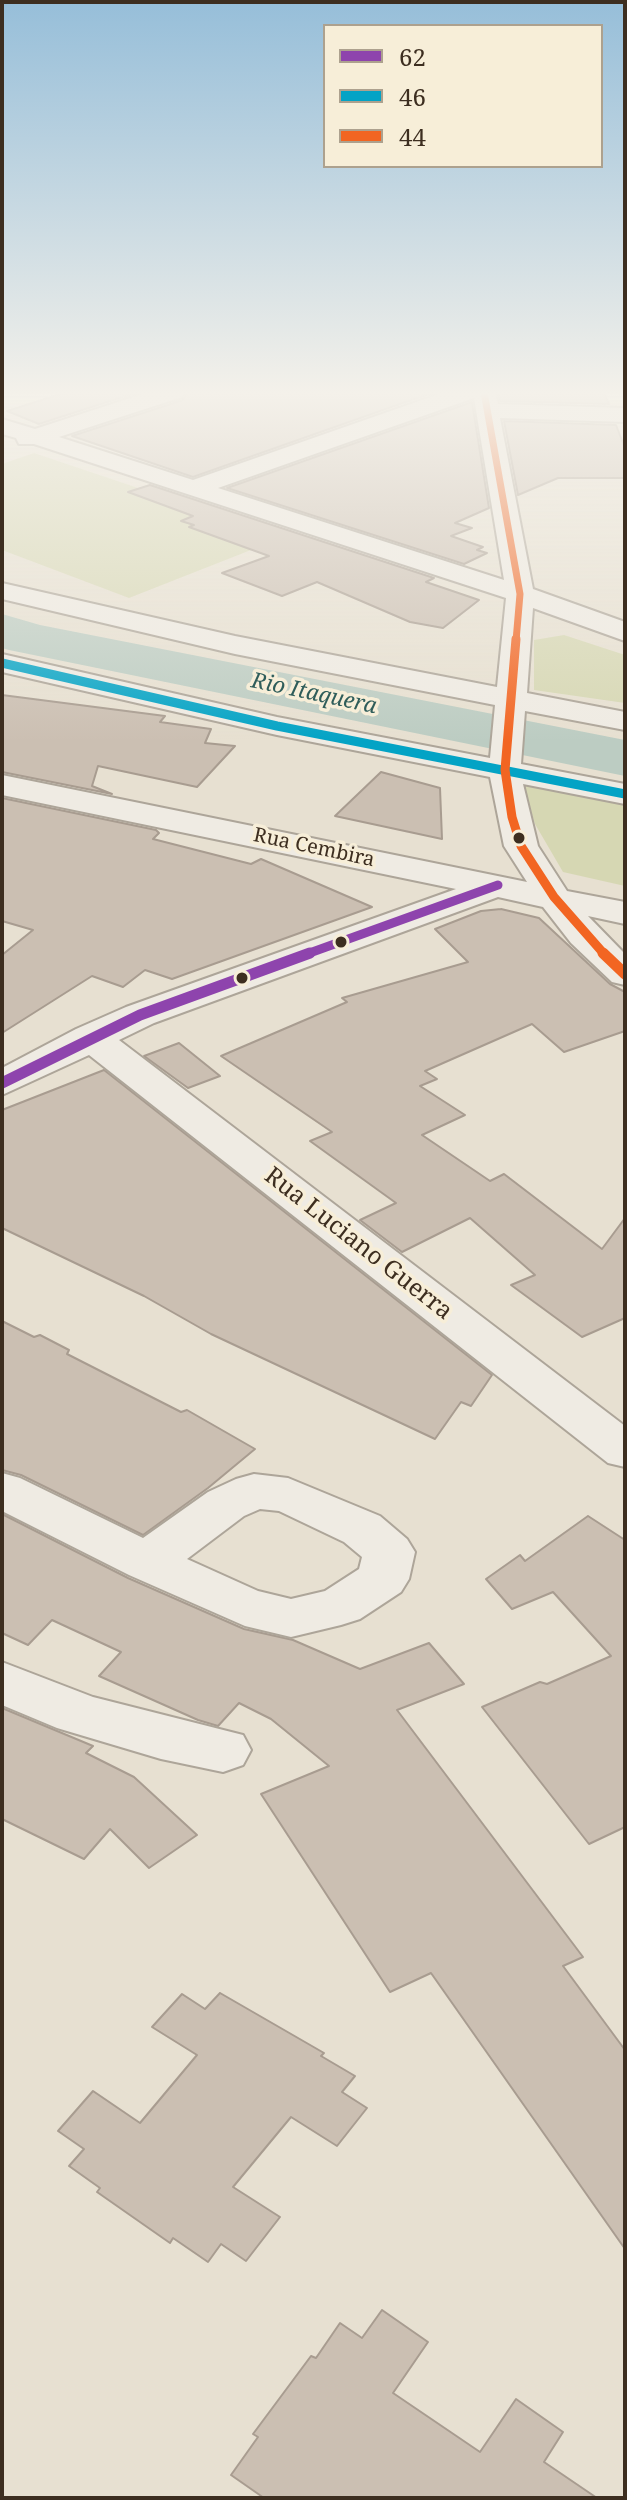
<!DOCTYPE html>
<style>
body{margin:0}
#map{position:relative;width:627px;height:2500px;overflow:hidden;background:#e7e0d1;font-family:"Noto Serif",serif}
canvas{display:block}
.frame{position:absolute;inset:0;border:4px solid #3d2e20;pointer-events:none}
.legend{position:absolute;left:323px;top:24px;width:280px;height:144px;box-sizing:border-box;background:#f7eed8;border:2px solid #ada18e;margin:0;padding:10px 14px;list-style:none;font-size:24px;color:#3d2e20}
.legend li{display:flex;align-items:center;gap:16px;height:40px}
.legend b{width:40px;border:2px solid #ada18e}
</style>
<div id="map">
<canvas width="627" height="2500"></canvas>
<div class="frame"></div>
<ul class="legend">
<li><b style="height:10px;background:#8e44ad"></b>62</li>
<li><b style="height:10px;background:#03a3c5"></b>46</li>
<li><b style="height:10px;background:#f26522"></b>44</li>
</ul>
</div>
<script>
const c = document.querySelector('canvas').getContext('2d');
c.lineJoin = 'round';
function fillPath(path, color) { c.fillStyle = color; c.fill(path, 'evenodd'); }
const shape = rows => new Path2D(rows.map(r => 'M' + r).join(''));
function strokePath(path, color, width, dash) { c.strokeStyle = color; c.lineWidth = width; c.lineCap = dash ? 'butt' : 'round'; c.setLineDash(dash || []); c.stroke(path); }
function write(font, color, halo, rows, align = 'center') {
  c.font = font + ' "Noto Serif",serif'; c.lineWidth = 7; c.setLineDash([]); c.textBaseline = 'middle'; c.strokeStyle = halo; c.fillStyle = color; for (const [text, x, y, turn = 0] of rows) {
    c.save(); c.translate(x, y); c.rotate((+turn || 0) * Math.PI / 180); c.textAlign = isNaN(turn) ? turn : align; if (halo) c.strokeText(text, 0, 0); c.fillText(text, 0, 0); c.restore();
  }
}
fillPath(shape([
 [34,453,284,537,129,598,2,550,2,464],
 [564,635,625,655,625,703,534,690,534,640],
 [522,783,625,804,625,886,563,872,535,824]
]), '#d6d7b3');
fillPath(shape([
 [2,614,40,625,625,740,625,776,9,650,2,648,2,614]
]), '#bcccc2');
const building = shape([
 [67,392,138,392,39,424,7,411,67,392],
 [188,392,434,392,193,477,72,436,183,400,188,392],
 [498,392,604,392,609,404,500,401,498,392],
 [472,402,489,508,455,523,472,528,451,536,483,547,477,550,487,553,464,564,227,488,472,402],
 [504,421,616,425,625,448,625,478,558,478,518,495,504,421],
 [150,485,434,578,426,582,479,600,443,628,410,622,317,582,282,596,222,573,269,556,189,527,194,525,181,521,193,516,128,492,150,485],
 [2,695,165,716,160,722,211,729,205,743,235,746,197,787,98,766,92,786,112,794,2,772,2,695],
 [381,772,440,788,442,839,335,816,381,772],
 [2,798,156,830,159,833,153,839,251,864,261,859,372,907,172,979,145,970,123,987,92,976,2,1033,2,955,33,930,2,921,2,798],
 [501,909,539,918,610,984,625,992,625,1031,564,1052,532,1024,425,1071,437,1079,420,1086,465,1115,422,1135,490,1181,504,1174,602,1249,625,1218,625,1318,582,1337,511,1285,535,1275,470,1218,402,1252,360,1220,396,1203,310,1141,332,1132,221,1056,347,1002,342,998,468,962,435,929,481,911,501,909],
 [179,1043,220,1076,188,1088,144,1056,179,1043],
 [104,1070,492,1375,471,1406,461,1402,435,1439,211,1334,144,1296,2,1228,2,1110,104,1070],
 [2,1321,34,1337,40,1335,69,1350,67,1354,181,1412,187,1410,255,1449,208,1488,143,1535,21,1475,2,1470,2,1321],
 [2,1514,128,1578,244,1629,293,1640,360,1669,429,1643,464,1684,397,1710,583,1957,563,1966,625,2050,625,2249,431,1973,390,1992,261,1794,329,1766,271,1719,239,1703,218,1726,198,1720,99,1676,121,1652,52,1620,28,1645,2,1633,2,1514],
 [588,1516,625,1540,625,1827,589,1844,482,1707,540,1682,547,1684,611,1656,553,1592,512,1609,486,1579,520,1555,525,1561,588,1516],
 [2,1708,93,1746,86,1753,134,1777,197,1835,149,1868,110,1829,84,1859,2,1819,2,1708],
 [220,1993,324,2053,321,2056,355,2076,342,2092,367,2108,337,2146,291,2117,233,2187,280,2217,246,2261,221,2244,208,2262,173,2238,170,2243,97,2192,100,2188,69,2166,84,2149,58,2131,93,2091,140,2123,197,2055,152,2027,182,1994,205,2009,220,1993],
 [382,2310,428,2342,393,2393,480,2452,516,2399,563,2432,544,2462,597,2498,264,2498,231,2475,258,2437,253,2434,311,2356,316,2358,340,2323,362,2338,382,2310]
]);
fillPath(building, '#cbbfb2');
strokePath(building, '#a89c90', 2);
const minor = shape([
 [149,392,185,392,182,397,59,437,193,480,445,392,495,392,498,404,625,408,625,422,500,418,533,589,625,622,625,641,533,608,527,693,625,712,625,730,525,711,521,764,625,784,625,804,523,784,538,846,567,891,625,902,625,924,588,916,625,954,625,985,612,982,571,943,543,907,498,897,154,1023,119,1040,625,1426,625,1467,608,1463,89,1055,2,1095,2,1068,76,1029,126,1007,456,889,2,795,2,775,527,882,504,846,490,777,277,735,2,672,2,654,277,717,490,758,495,705,235,654,2,599,2,583,235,636,497,687,506,598,34,444,19,444,16,438,2,434,2,419,35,429,149,392],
 [474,398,504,580,218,488,474,398],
 [2,1473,20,1478,143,1538,208,1492,236,1479,254,1474,288,1478,380,1516,407,1539,415,1552,409,1579,401,1592,360,1619,341,1625,291,1637,245,1626,129,1575,2,1511,2,1473],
 [260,1509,279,1511,344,1542,362,1557,359,1569,325,1591,291,1599,258,1591,187,1559,244,1516,260,1509],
 [2,1662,93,1697,243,1735,251,1750,243,1765,223,1772,161,1759,57,1728,2,1705,2,1662]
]);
strokePath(minor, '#ada599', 4);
fillPath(minor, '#efebe3');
strokePath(shape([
 [304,955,498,885]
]), '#8e44ad', 9);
strokePath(shape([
 [2,1083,140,1015,310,953]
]), '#8e44ad', 11);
strokePath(shape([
 [2,663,277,726,625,794]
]), '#03a3c5', 9);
strokePath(shape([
 [484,392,520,594,516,641]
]), '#f26522', 7);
strokePath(shape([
 [516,639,505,770,512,817,521,846,554,897,605,955]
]), '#f26522', 9);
strokePath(shape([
 [603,953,625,974]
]), '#f26522', 11);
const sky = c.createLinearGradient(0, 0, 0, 742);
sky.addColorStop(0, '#96bed9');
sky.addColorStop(0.53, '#f4f1ea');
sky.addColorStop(1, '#f4f1ea00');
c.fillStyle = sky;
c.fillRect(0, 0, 627, 742);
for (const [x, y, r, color] of [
 [519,838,7,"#3d2e20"],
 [341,942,7,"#3d2e20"],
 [242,978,7,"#3d2e20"]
]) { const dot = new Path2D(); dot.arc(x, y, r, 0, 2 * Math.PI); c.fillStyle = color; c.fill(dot); strokePath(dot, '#f7eed8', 3); }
write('20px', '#3d2e20', '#f7eed8', [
 ["Rua Cembira",314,848,12]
]);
write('italic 22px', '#2f5d5a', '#f7eed8', [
 ["Rio Itaquera",314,694,12]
]);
write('24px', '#3d2e20', '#f7eed8', [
 ["Rua Luciano Guerra",358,1244,38]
]);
</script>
